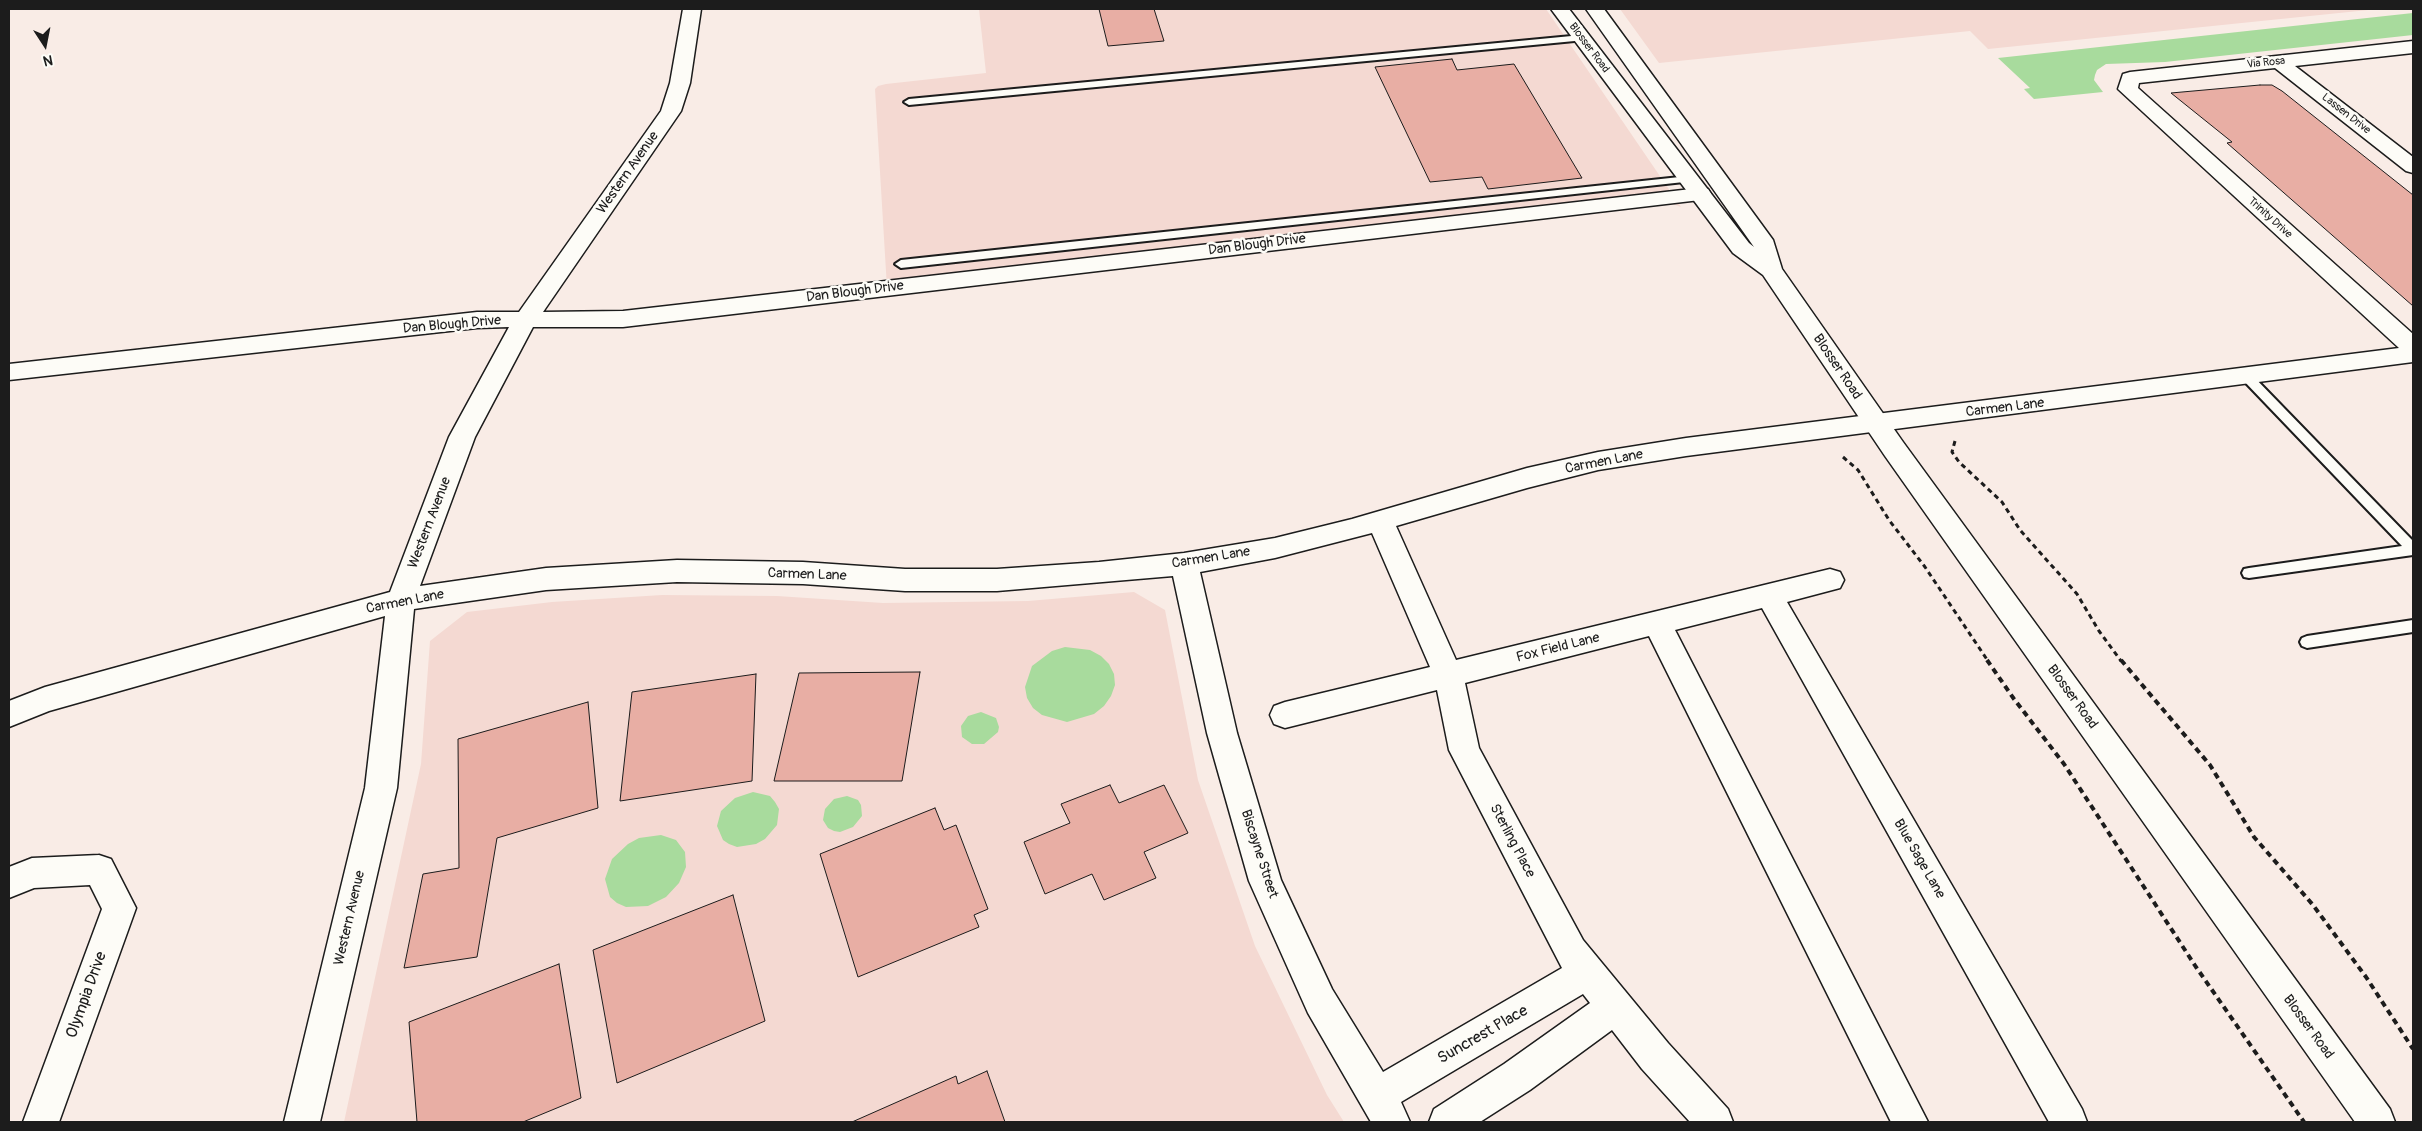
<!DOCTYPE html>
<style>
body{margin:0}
#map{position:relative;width:2422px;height:1131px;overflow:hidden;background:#f9ece6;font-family:Pangolin,sans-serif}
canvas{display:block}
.frame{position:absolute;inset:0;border:10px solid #1c1c1c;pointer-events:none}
.north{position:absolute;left:20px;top:20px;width:50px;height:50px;-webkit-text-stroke:4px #fdfcf7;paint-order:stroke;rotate:169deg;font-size:14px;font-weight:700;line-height:20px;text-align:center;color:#1c1c1c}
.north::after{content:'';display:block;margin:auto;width:18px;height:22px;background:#1c1c1c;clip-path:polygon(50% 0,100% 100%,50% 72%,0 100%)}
</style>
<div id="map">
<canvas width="2422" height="1131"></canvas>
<div class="frame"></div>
<div class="north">N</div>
</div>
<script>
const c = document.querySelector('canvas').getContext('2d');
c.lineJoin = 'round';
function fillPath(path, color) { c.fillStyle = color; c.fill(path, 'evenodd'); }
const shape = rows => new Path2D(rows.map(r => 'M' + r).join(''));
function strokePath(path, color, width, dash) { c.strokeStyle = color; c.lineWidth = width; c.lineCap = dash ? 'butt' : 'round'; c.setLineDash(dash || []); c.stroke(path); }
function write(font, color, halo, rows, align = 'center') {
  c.font = font + ' Pangolin,sans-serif'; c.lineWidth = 5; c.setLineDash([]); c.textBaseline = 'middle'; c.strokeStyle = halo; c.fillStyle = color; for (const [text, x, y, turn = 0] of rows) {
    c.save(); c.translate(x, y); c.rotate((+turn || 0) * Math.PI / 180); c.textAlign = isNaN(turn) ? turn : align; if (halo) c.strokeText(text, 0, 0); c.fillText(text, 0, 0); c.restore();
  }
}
fillPath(shape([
 [979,9,1546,9,1681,207,1667,202,887,288,875,89,878,86,886,84,986,73],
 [1620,9,2378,9,1988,49,1970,31,1659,63],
 [1134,592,1165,610,1198,780,1255,946,1327,1095,1344,1122,344,1122,421,764,430,641,467,612,552,602,662,595,777,596,883,603,1028,601]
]), '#f4d9d2');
fillPath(shape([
 [2413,13,2413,35,2165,62,2106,64,2097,70,2095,75,2094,80,2103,92,2034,99,2024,89,2030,88,1998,58],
 [1065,647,1090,650,1101,656,1109,664,1114,674,1115,685,1111,696,1104,706,1094,714,1067,722,1042,715,1033,708,1027,698,1025,687,1032,666,1052,651],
 [981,712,996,718,999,727,998,732,984,744,972,744,962,737,961,726,968,716],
 [753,792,770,796,775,802,779,809,777,825,765,839,756,844,737,847,729,844,723,840,717,826,721,811,735,798],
 [847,796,858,800,861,805,862,816,853,827,840,832,834,831,828,828,823,820,825,809,834,799],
 [661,835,676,840,685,852,686,867,679,883,666,897,648,906,626,907,617,903,610,897,605,879,612,859,628,844,639,838]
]), '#a8db9d');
const building = shape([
 [1099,9,1154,9,1164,41,1108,46,1099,9],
 [1452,59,1457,70,1514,64,1582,178,1488,189,1482,177,1430,182,1375,67,1452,59],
 [2260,85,2272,85,2282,91,2413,195,2413,306,2227,143,2232,142,2171,93,2260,85],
 [920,672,902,781,774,781,799,673,920,672],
 [756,674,752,781,620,801,632,692,756,674],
 [588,702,598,808,497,838,477,957,404,968,423,874,459,868,458,739,588,702],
 [1110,785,1119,803,1164,785,1188,833,1144,852,1156,878,1104,900,1092,874,1045,894,1024,842,1070,823,1061,804,1110,785],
 [935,808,944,830,956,825,988,909,974,915,979,927,858,977,820,854,935,808],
 [733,895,765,1021,617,1083,593,950,733,895],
 [559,964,581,1098,523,1122,417,1122,409,1022,559,964],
 [987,1071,1005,1122,852,1122,956,1076,958,1084,987,1071]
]);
fillPath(building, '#e8aea4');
strokePath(building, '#1c1c1c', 1);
const lane = shape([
 [1582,35,1587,38,1585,40,909,105,904,102,909,99,1582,35],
 [1689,176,1693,177,1693,181,901,268,895,264,901,260,1689,176],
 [2247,373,2251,374,2413,541,2413,555,2249,578,2244,577,2242,573,2244,569,2249,568,2402,546,2243,380,2241,377,2247,373],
 [2413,620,2413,632,2307,648,2302,646,2300,642,2302,638,2307,636,2413,620]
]);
const street = shape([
 [683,9,701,9,690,83,681,111,543,312,623,311,1700,188,1708,189,1711,194,1708,199,1700,200,623,327,533,327,475,437,420,586,546,568,677,560,803,562,905,569,997,569,1099,562,1184,553,1275,538,1352,519,1527,468,1598,452,1686,438,2399,348,2118,89,2123,74,2130,72,2413,41,2413,53,2295,66,2413,157,2413,173,2406,171,2275,68,2139,83,2138,88,2413,334,2413,362,1686,456,1598,470,1527,488,1396,526,1456,660,1830,569,1840,572,1844,580,1840,588,1787,602,2082,1109,2087,1122,2049,1122,1762,608,1675,630,1928,1122,1891,1122,1649,636,1465,683,1479,748,1583,940,1668,1043,1728,1109,1733,1122,1690,1122,1642,1069,1612,1030,1530,1090,1480,1122,1429,1122,1434,1109,1504,1064,1590,1003,1583,994,1401,1102,1410,1122,1371,1122,1308,1013,1249,881,1207,733,1173,576,997,591,905,591,803,584,677,582,546,590,414,609,397,788,320,1122,284,1122,365,788,385,616,49,711,9,727,9,701,45,687,390,592,449,437,509,327,477,328,9,380,9,364,477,312,519,312,661,111,670,83,683,9],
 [1372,533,1430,667,1285,702,1274,706,1270,715,1274,724,1285,728,1437,690,1449,750,1562,968,1383,1072,1332,989,1281,880,1237,733,1200,572,1275,558,1372,533],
 [99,855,111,859,136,908,59,1122,23,1122,102,909,90,885,34,888,9,898,9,867,32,858,99,855]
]);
const secondary = shape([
 [1551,9,1569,9,1749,243,1754,247,1586,9,1604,9,1773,240,1782,269,1903,442,2390,1109,2395,1122,2355,1122,1885,456,1763,275,1733,253,1551,9]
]);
strokePath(lane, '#1c1c1c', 4);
strokePath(street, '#1c1c1c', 3);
strokePath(secondary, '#1c1c1c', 3);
strokePath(shape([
 [1955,441,1952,452,1959,462,2002,502,2020,530,2077,594,2099,631,2121,661],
 [1843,457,1858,470,1889,520,1925,567,1988,661]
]), '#1c1c1c', 3, [5, 4]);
strokePath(shape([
 [1987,660,2014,699,2064,764,2196,967,2304,1122],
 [2121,660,2210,765,2254,837,2313,905,2366,977,2413,1049]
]), '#1c1c1c', 4, [6, 4.5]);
fillPath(lane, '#fdfcf7');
fillPath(street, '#fdfcf7');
fillPath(secondary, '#fdfcf7');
write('11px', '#1c1c1c', '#fdfcf7', [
 ["Blosser Road",1589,48,53],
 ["Via Rosa",2266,63,-6],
 ["Lassen Drive",2346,114,38],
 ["Trinity Drive",2270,218,42]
]);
write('14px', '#1c1c1c', '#fdfcf7', [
 ["Western Avenue",628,173,-55],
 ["Dan Blough Drive",1257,245,-7],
 ["Dan Blough Drive",855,292,-7],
 ["Dan Blough Drive",452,325,-5],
 ["Blosser Road",1837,367,56],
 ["Carmen Lane",2005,408,-7],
 ["Carmen Lane",1604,462,-11],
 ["Western Avenue",430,523,-69],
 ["Carmen Lane",1211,558,-9],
 ["Carmen Lane",807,575,2],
 ["Carmen Lane",405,602,-11],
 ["Fox Field Lane",1558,648,-14],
 ["Blosser Road",2072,697,54],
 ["Sterling Place",1512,841,62],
 ["Biscayne Street",1259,854,72],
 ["Blue Sage Lane",1919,859,60],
 ["Western Avenue",350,918,-77],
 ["Blosser Road",2308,1027,54]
]);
write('16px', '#1c1c1c', '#fdfcf7', [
 ["Olympia Drive",87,995,-70],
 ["Suncrest Place",1483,1035,-30]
]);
</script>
